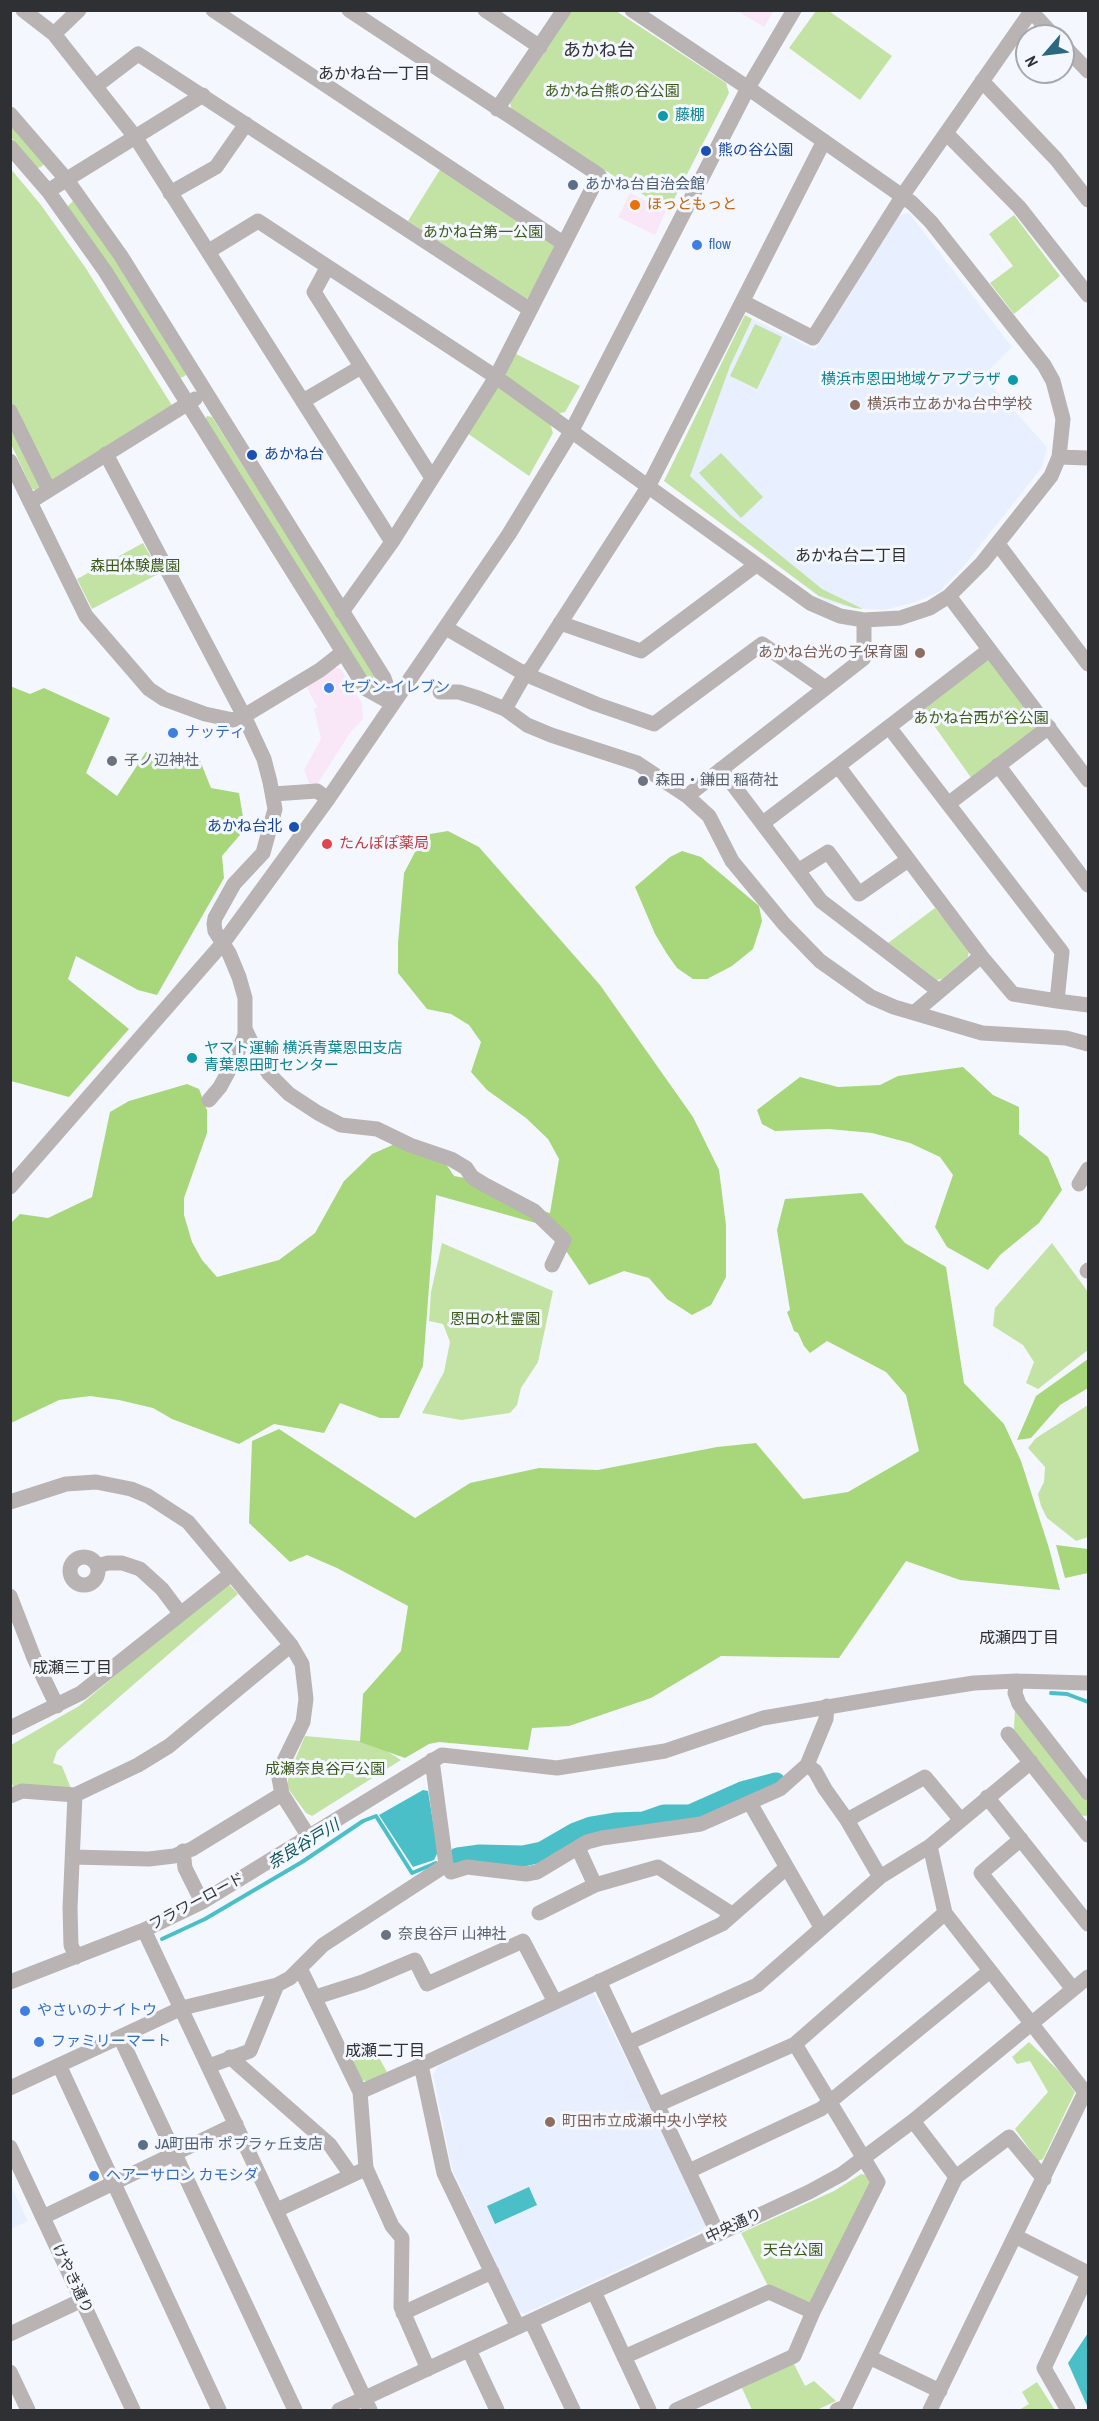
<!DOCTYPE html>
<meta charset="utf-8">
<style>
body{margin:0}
#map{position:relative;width:1099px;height:2421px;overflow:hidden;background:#f4f8fe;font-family:"Archivo Narrow",sans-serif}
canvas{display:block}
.frame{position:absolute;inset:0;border:12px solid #2e3034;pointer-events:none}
.north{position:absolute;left:1015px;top:24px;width:60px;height:60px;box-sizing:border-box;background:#f4f8fe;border:2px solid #a5a8ad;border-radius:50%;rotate:242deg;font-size:16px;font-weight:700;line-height:24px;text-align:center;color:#2e3034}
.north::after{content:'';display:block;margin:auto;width:21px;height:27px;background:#2c687f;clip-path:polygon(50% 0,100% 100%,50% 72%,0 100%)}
</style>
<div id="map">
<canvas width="1099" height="2421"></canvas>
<div class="frame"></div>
<div class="north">N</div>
</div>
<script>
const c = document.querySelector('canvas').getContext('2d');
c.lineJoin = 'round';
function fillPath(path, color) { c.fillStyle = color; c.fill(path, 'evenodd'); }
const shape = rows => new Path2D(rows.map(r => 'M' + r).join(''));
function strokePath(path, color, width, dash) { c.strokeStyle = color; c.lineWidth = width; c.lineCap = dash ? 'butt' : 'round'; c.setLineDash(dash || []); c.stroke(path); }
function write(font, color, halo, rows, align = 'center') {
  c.font = font + ' "Archivo Narrow","Noto Sans JP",sans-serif'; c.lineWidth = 6; c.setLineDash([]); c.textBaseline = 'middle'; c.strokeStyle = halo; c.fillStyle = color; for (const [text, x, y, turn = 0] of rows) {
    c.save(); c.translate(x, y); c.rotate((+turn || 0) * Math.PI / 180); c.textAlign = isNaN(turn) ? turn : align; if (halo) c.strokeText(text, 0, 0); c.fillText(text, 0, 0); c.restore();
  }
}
fillPath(shape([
 [737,11,774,10,774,11,764,27],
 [630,193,666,211,655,235,618,217],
 [333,667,341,669,362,703,363,719,350,733,315,788,311,788,304,770,321,739,314,709,317,707,305,684]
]), '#f9e7f8');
fillPath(shape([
 [909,213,1012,347,983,376,1047,447,1042,467,963,567,939,592,916,602,884,610,854,608,826,602,664,481,745,315,815,350,899,215],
 [593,1992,707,2223,702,2231,524,2314,519,2312,452,2169,433,2075,438,2066],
 [10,2184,28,2221,11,2229,10,2229]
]), '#e8effe');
fillPath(shape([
 [570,10,616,11,726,83,729,93,669,209,647,197,512,111,510,103],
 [816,11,829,11,892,56,860,100,789,48],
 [11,124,45,163,41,167,37,168,11,137],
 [10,168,41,205,85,267,173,407,38,491,32,489,11,444],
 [441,168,558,245,527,299,408,221],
 [73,201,120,267,183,369,186,375,183,377,179,378,67,207],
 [1014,215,1060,276,1014,314,990,283,1013,266,989,234],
 [745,315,752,319,730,366,690,476,732,516,822,589,863,609,854,608,819,596,664,481],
 [755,324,782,337,757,389,730,376],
 [516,354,580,386,565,412,557,414,507,377,505,371],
 [501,386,550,423,553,433,529,476,467,433,495,390],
 [207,416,212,417,375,675,371,681,368,681,205,419],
 [721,453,763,497,741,518,699,473],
 [143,543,160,573,92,609,77,579],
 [988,658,1040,728,972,779,923,710],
 [935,908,969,950,968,957,942,979,937,980,888,943],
 [442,1243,553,1291,538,1362,521,1388,517,1405,510,1413,461,1420,422,1413,444,1372,450,1342,443,1324,429,1321,431,1292],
 [1052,1243,1088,1292,1088,1350,1038,1389,1026,1383,1034,1362,1023,1345,993,1326,995,1308],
 [1088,1405,1088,1537,1076,1541,1047,1518,1041,1506,1038,1494,1044,1482,1045,1467,1028,1448,1036,1438],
 [227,1582,238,1594,57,1751,53,1763,62,1766,72,1791,15,1788,11,1783,11,1745,79,1706],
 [1015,1708,1088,1802,1088,1814,1086,1816,1078,1815,1014,1730],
 [305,1736,372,1742,401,1760,312,1816,306,1813,287,1787,289,1774],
 [1029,2042,1059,2071,1075,2092,1043,2159,1038,2161,1015,2129,1048,2092,1030,2061,1017,2064,1012,2057],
 [376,2052,387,2072,369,2082,362,2080,353,2061],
 [861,2174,869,2176,870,2186,809,2305,768,2286,741,2233,834,2191],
 [793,2362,805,2386,814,2381,836,2401,817,2410,752,2410,742,2388],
 [1037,2382,1055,2410,1019,2410,1029,2404,1022,2392]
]), '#c2e3a4');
fillPath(shape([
 [10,686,30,694,44,688,110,718,86,773,117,796,146,752,197,753,211,788,239,793,245,829,222,856,224,878,157,995,138,990,76,956,68,979,129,1029,69,1097,11,1081],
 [448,831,479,847,600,985,693,1117,719,1170,726,1225,726,1277,711,1305,692,1315,667,1299,649,1278,624,1271,589,1285,550,1227,436,1195,423,1366,399,1418,380,1418,340,1403,324,1433,274,1424,239,1444,172,1419,153,1408,119,1400,90,1396,59,1400,11,1423,10,1224,20,1214,48,1218,92,1197,110,1112,129,1101,187,1084,199,1089,207,1110,207,1133,184,1198,184,1215,192,1242,202,1260,217,1277,279,1260,315,1233,344,1181,372,1154,404,1140,438,1152,454,1176,465,1178,531,1208,550,1213,559,1159,548,1139,526,1118,487,1090,471,1072,481,1042,469,1025,451,1014,427,1009,398,973,398,943,404,873,424,835],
 [682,851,701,857,759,906,762,921,753,949,732,966,707,979,693,979,677,968,667,954,655,934,635,887,670,857],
 [963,1067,993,1095,1019,1107,1019,1134,1048,1157,1062,1190,1039,1223,1000,1255,988,1270,947,1247,935,1227,953,1175,940,1157,910,1143,872,1133,829,1129,775,1131,762,1124,757,1110,800,1077,838,1087,880,1085,898,1076],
 [862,1193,905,1243,946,1267,964,1383,1004,1424,1021,1461,1049,1548,1060,1590,960,1580,906,1561,839,1658,721,1656,651,1698,569,1726,532,1728,528,1750,439,1742,429,1744,405,1758,360,1742,363,1694,401,1651,408,1606,337,1568,307,1555,290,1562,249,1523,252,1441,279,1429,415,1518,470,1483,539,1468,598,1470,717,1447,756,1443,803,1499,848,1492,919,1451,906,1395,886,1372,827,1341,810,1353,804,1346,798,1333,794,1331,787,1312,790,1310,777,1230,785,1199],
 [1088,1359,1088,1388,1060,1405,1031,1438,1017,1440,1036,1396],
 [1056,1545,1088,1549,1088,1573,1065,1578]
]), '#a8d67b');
fillPath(shape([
 [423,1790,428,1791,438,1852,434,1860,413,1867,379,1815],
 [529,2187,537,2205,495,2224,487,2206],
 [1088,2333,1088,2408,1068,2363]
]), '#4bbfc8');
strokePath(shape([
 [1051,1693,1067,1694,1088,1702],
 [162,1939,205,1919,302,1862,363,1821,376,1816,412,1873,436,1863]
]), '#4bbfc8', 4);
strokePath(shape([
 [458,1858,480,1855,523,1856,542,1852,575,1833,591,1827,615,1823,644,1822,664,1815,690,1815,742,1792,776,1783]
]), '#4bbfc8', 21);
strokePath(shape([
 [23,10,54,34,136,138,392,542],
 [213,10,563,243],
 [485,10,540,47],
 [1030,10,1054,36],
 [54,34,79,10],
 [1063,45,1088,71],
 [982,81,1056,159,1088,200],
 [96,86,138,54,529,309],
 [497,109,564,10],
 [10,114,67,180,121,256,384,678,393,704],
 [946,133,1019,207,1088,295],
 [10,147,48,191,105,271,366,689,393,704],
 [48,191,203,95],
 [170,193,216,167,246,124],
 [209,251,258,221,496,377,810,603,840,616,864,620,900,618,930,608,949,596,982,563,1051,476,1059,457,1063,419,1053,381,1044,365,931,222,912,203,748,88,632,10],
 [327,268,314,292,432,478],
 [743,302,813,338,907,189,1032,10],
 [303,401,361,367],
 [10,411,49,490],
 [106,454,244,716,264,759,270,782,275,809,263,853,234,884,215,918,214,924,215,931,229,953,239,977,245,998,245,1029,259,1058,269,1074,289,1094,318,1113,341,1125,377,1129,410,1145,451,1159,466,1168,472,1177,485,1185,534,1211,564,1240,552,1265],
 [1059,457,1088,458],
 [10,461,86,616,149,689,164,699,205,714,233,720,244,716,320,670,343,652],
 [30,502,195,399],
 [998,544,1088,664],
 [949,596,1088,780],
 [342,612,392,542,496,377,599,175,349,10],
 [560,623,641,651,756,565],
 [446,628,525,674,596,704,654,724,762,644,825,688],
 [989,650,838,766,981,956,1013,994,1057,1001],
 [440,692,459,692,478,698,505,709,527,725,551,735,637,763,687,796,709,816,732,861,784,924,820,961,871,997,894,1007,982,1033,1066,1038,1088,1044],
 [505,709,525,674,532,667,648,487,824,141],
 [889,727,1062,952,1057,1001,1088,1005],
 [998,765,1088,885],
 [721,769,821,901,939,991],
 [273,794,317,791,328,799],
 [687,796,864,658,864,620],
 [948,804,1049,727],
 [763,823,838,766],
 [799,870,828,852,859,894,908,860],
 [915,1012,981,956],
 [209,1100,220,1087,233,1063,245,1035,245,1029],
 [1079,1184,1088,1169],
 [10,1187,223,943,328,799,509,534,571,432,748,88,794,10],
 [1087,1271,1088,1270],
 [10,1502,66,1484,96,1482,131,1489,148,1496,188,1522,291,1645,302,1664,306,1699,303,1722,281,1767,279,1778,282,1794,309,1837],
 '70 1571a14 14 0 1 1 28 0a14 14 0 1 1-28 0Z',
 [97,1566,108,1563,122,1563,140,1569,162,1589,180,1613],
 [10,1596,34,1658,57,1706],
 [1017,1681,1015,1693,1019,1704,1088,1793],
 [10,1728,81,1693,231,1574],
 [1008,1734,1088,1835],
 [432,1760,446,1865,451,1872,467,1867,526,1874,537,1872,587,1842,602,1838,701,1824,780,1789,807,1765,826,1719,827,1706],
 [807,1765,815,1771,825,1789,847,1820,880,1877],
 [75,1795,70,1908,71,1945,76,1957],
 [10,1796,22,1791,75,1795,138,1765,169,1746,291,1645],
 [987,1797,1088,1924],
 [750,1803,821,1927],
 [847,1820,925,1777,960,1819],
 [1021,1839,981,1873,1073,1989],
 [930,1846,945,1913,1085,2092,930,2410],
 [578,1848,595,1885,658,1867,732,1914],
 [183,1851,185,1868,202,1902],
 [73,1857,149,1859,174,1856,192,1849,282,1794],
 [539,1913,595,1885],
 [144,1930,370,2410],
 [300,1968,360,2092,366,2168,392,2226,402,2238,401,2307,428,2369],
 [599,1981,718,2234],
 [10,1982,144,1930,202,1902,442,1755,557,1768,665,1751,763,1718,910,1693,974,1683,1017,1681,1088,1683],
 [316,1997,363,1982,415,1960,427,1984,523,1941,555,2002],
 [120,2037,295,2410],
 [628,2043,757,1985,880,1877,930,1846,1031,1762],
 [230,2057,330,2145,351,2175],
 [59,2065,219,2410],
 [421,2065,444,2173,518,2327],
 [209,2066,250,2051,277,1985],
 [10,2088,182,2008,277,1985,290,1978,323,1945,446,1865],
 [360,2092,421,2065,722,1924,786,1868],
 [657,2105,795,2044,945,1913],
 [10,2147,133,2410],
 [689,2171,821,2109,990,1971],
 [956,2177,1009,2137,1044,2179],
 [277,2210,361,2171],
 [43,2217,236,2124],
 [1015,2236,1088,2273],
 [594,2292,649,2410],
 [403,2313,492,2272],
 [531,2321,573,2410],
 [10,2334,82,2300],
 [469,2350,497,2410],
 [624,2357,769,2292,813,2312],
 [869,2357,940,2391],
 [10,2372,28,2410],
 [339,2410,809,2192,842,2174,913,2121,1088,1977],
 [676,2410,794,2356,813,2312,878,2182,795,2044],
 [837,2410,845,2407,956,2177,913,2121],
 [1068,2410,1044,2368,1088,2274]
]), '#b9b3b3', 15);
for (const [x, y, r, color] of [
 [663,116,6,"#0f9aa8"],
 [706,151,6,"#1a4fb4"],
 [573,185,6,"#5c6f8a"],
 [635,205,6,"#e8710a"],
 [697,245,6,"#3f7fe0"],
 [1013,380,6,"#0f9aa8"],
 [855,405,6,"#8d6e63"],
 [252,455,6,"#1a4fb4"],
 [920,653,6,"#8d6e63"],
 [329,688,6,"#3f7fe0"],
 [173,733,6,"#3f7fe0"],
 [112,761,6,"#6b7280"],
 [643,781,6,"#6b7280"],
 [294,827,6,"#1a4fb4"],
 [327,844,6,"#e0444e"],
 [192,1058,6,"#0f9aa8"],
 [386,1935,6,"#6b7280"],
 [25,2011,6,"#3f7fe0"],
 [39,2042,6,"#3f7fe0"],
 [550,2122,6,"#8d6e63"],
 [143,2145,6,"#5c6f8a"],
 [94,2176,6,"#3f7fe0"]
]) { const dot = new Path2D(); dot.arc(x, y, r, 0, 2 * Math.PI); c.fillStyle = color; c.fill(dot); strokePath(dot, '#f4f8fe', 2); }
write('15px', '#3c581a', '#f4f8fe', [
 ["あかね台熊の谷公園",612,92],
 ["あかね台第一公園",483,233],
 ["森田体験農園",135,567],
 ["あかね台西が谷公園",981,719],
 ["恩田の杜霊園",495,1320],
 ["成瀬奈良谷戸公園",325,1770],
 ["天台公園",793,2251]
]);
write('15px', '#0d838f', '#f4f8fe', [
 ["藤棚",675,116],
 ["横浜市恩田地域ケアプラザ",1001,380,"right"],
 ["ヤマト運輸 横浜青葉恩田支店",204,1049],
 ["青葉恩田町センター",204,1066]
], 'left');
write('15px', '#164399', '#f4f8fe', [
 ["熊の谷公園",718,151],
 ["あかね台",264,455],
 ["あかね台北",282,827,"right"]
], 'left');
write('15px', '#4e5e75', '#f4f8fe', [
 ["あかね台自治会館",585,185],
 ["JA町田市 ポプラヶ丘支店",155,2145]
], 'left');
write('15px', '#c56008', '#f4f8fe', [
 ["ほっともっと",647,205]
], 'left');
write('15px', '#366cbe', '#f4f8fe', [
 ["flow",709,245],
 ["セブン-イレブン",341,688],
 ["ナッティ",185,733],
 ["やさいのナイトウ",37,2011],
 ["ファミリーマート",51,2042],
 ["ヘアーサロン カモシダ",106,2176]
], 'left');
write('15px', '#785e54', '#f4f8fe', [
 ["横浜市立あかね台中学校",867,405],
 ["あかね台光の子保育園",908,653,"right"],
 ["町田市立成瀬中央小学校",562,2122]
], 'left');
write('15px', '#5b616d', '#f4f8fe', [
 ["子ノ辺神社",124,761],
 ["森田・鎌田 稲荷社",655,781],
 ["奈良谷戸 山神社",398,1935]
], 'left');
write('15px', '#be3a42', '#f4f8fe', [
 ["たんぽぽ薬局",339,844]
], 'left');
write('15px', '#2e3034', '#f4f8fe', [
 ["フラワーロード",197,1902,-28],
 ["中央通り",734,2226,-25],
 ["けやき通り",72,2279,65]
]);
write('16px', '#2e3034', '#f4f8fe', [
 ["あかね台一丁目",374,75],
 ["あかね台二丁目",851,557],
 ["成瀬四丁目",1019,1639],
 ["成瀬三丁目",72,1669],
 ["成瀬二丁目",385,2052]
]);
write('italic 16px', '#0f5358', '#f4f8fe', [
 ["奈良谷戸川",304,1845,-31]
]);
write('18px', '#2e3034', '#f4f8fe', [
 ["あかね台",599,51]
]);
</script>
